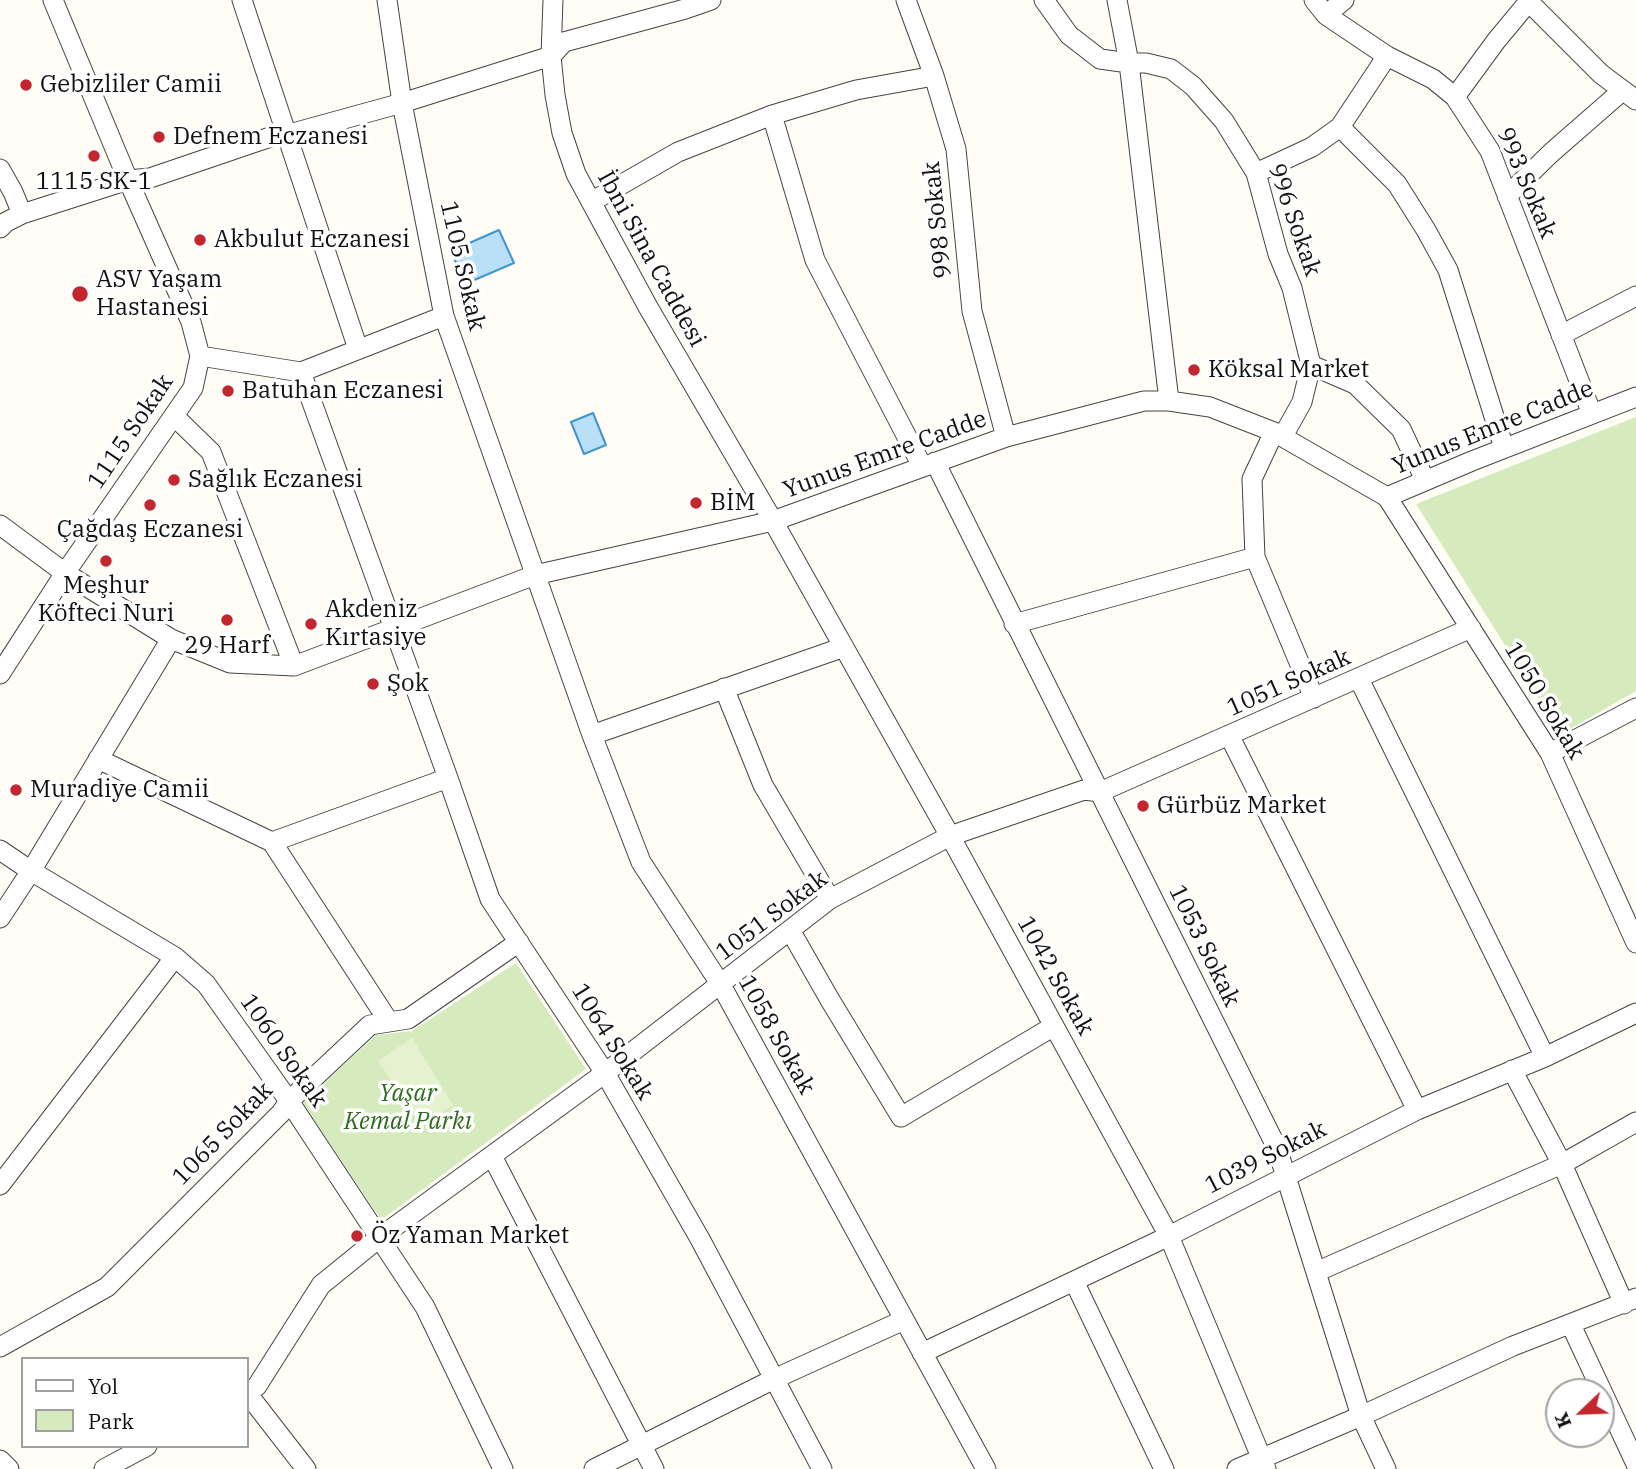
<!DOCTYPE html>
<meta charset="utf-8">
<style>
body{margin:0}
#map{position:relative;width:1636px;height:1469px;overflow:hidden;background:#fffdf5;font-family:"IBM Plex Serif",serif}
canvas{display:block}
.legend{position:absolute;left:21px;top:1357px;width:228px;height:91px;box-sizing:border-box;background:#fff;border:2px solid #a0a0a0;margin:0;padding:9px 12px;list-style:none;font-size:21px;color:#111}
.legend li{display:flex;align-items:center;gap:14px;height:35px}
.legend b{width:35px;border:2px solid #a0a0a0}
.north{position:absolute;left:1545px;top:1378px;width:70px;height:70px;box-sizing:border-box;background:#fff;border:2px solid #a0a0a0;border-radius:50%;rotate:247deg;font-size:19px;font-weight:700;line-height:28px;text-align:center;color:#111}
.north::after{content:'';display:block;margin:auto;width:24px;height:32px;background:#c4262e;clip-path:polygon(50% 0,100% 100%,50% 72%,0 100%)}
</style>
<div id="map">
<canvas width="1636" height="1469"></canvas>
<ul class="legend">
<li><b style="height:9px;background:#fff"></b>Yol</li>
<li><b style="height:19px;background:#d5ebbd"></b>Park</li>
</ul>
<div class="north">K</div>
</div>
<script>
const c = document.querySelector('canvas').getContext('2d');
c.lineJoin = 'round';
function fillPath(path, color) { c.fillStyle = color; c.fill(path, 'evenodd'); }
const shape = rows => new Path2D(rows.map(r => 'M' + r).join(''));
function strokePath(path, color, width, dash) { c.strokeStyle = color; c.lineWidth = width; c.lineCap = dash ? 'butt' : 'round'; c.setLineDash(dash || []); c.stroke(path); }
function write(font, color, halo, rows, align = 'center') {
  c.font = font + ' "IBM Plex Serif",serif'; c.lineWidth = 7; c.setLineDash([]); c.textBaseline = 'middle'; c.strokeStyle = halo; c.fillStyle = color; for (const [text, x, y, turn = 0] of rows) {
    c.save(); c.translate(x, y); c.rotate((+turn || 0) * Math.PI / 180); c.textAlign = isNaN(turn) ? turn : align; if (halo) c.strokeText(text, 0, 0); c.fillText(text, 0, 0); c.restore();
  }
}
fillPath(shape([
 [1636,417,1636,691,1561,734,1416,504],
 [516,963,586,1069,381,1220,303,1103,376,1035,412,1031]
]), '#d5ebbd');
fillPath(shape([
 [412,1038,453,1105,421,1126,378,1061]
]), '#e6f2cf');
const water = shape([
 [499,230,514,263,465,284,451,251,499,230],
 [593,413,606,445,584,454,571,422,593,413]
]);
fillPath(water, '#b9e0f7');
strokePath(water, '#3f96cf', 2);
const minor = shape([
 [242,0,358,349],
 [387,0,402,103,444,316,592,735,641,862,721,985,986,1469],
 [553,0,551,56,555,95,562,133,576,174,648,307,773,521,950,836,1169,1236,1266,1469],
 [906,0,934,76,956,149,972,311,1006,437],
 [1044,0,1069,35,1100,59,1129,63,1146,63,1171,69,1193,86,1224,121,1256,173,1278,254,1292,288,1311,365,1302,402,1283,436],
 [1117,0,1129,63,1169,401],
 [1314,0,1326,15,1387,56,1433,79,1455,97,1490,151,1592,414],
 [1529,2,1601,74,1636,100],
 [1326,15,1344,0],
 [1455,97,1496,41,1530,0],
 [772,115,815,260,922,466],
 [1340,127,1397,184,1426,230,1448,270,1504,448],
 [0,169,13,192,22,214,6,222,0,228],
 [1256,173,1312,147,1340,127,1387,56],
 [1507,196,1551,153,1622,91],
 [591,202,678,152,772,115,856,90,934,76],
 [22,214,128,180,150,178,285,132,293,133,402,103,551,56,564,42,685,9,711,0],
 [1561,335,1636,296],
 [200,356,301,372,444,316],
 [1311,365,1355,384,1401,429,1425,480],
 [301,372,448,778,490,899,605,1073,700,1239,822,1469],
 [174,416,211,452,294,666],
 [1274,432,1252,479,1255,557,1314,698],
 [935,462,1277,1148,1361,1416,1386,1469],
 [1387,497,1550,753,1636,943],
 [0,525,65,573,171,639,230,663,294,666,535,575,773,521,1006,437,1144,401,1169,401,1210,407,1274,432,1387,497,1472,461,1636,397],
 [1014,624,1255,557],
 [0,674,65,573,193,388,200,356,191,322,128,180,53,0],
 [1359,679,1545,1057],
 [724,688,763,785,830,899],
 [592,735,844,647],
 [1229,735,1417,1110],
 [1550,753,1636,708],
 [98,759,272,842,389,1022],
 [272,842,448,778],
 [0,850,31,871,175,957,206,984,289,1101,425,1307,503,1469],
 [0,918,31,871,171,639],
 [790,930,830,1000,901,1117,1054,1026],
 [1512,1070,1562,1164,1624,1304],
 [492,1156,654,1469],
 [0,1185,175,957],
 [1316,1272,1562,1164,1636,1122],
 [1074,1281,1164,1469],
 [1571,1325,1636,1464],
 [0,1347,107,1287,281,1113,289,1101,370,1025,408,1019,519,942],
 [922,1353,1169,1236,1417,1110,1545,1057,1636,1013],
 [247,1393,257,1386,321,1285,379,1238,605,1073,830,899,950,836,1084,790,1100,792,1471,628],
 [247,1393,306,1469],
 [0,1460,9,1469],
 [104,1469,147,1446],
 [594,1469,774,1379,904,1320],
 [1237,1469,1361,1416,1513,1346,1636,1298]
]);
strokePath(minor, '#444', 21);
strokePath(minor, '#fff', 19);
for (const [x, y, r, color] of [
 [26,85,7,"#c4262e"],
 [159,137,7,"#c4262e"],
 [94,156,7,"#c4262e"],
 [200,240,7,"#c4262e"],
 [80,294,9,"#c4262e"],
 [1194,370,7,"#c4262e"],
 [228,391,7,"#c4262e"],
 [174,480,7,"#c4262e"],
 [696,503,7,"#c4262e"],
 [150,505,7,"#c4262e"],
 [106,561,7,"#c4262e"],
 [227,620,7,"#c4262e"],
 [311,624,7,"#c4262e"],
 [373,684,7,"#c4262e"],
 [16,790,7,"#c4262e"],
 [1143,806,7,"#c4262e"],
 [357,1236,7,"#c4262e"]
]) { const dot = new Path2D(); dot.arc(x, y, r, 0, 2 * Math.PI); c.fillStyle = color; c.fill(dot); strokePath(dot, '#fff', 2.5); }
write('24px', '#111', '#fff', [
 ["Gebizliler Camii",40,85],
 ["Defnem Eczanesi",173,137],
 ["1115 SK-1",94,182,"center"],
 ["Akbulut Eczanesi",214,240],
 ["ASV Yaşam",96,280],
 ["Hastanesi",96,308],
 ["Köksal Market",1208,370],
 ["Batuhan Eczanesi",242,391],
 ["Sağlık Eczanesi",188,480],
 ["BİM",710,503],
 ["Çağdaş Eczanesi",150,530,"center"],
 ["Meşhur",106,586,"center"],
 ["Köfteci Nuri",106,614,"center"],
 ["Akdeniz",325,610],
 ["Kırtasiye",325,638],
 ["29 Harf",227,646,"center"],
 ["Şok",387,684],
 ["Muradiye Camii",30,790],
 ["Gürbüz Market",1157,806],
 ["Öz Yaman Market",371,1236]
], 'left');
write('24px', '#111', '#fff', [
 ["993 Sokak",1526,183,67],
 ["998 Sokak",938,220,-96],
 ["996 Sokak",1294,220,71],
 ["İbni Sina Caddesi",651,259,61],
 ["1105 Sokak",462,266,77],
 ["Yunus Emre Cadde",1493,428,-22],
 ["1115 Sokak",131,432,-56],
 ["Yunus Emre Cadde",885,455,-20],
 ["1051 Sokak",1289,683,-24],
 ["1050 Sokak",1544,701,59],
 ["1051 Sokak",772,916,-37],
 ["1053 Sokak",1204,946,64],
 ["1042 Sokak",1055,976,61],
 ["1058 Sokak",776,1035,61],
 ["1064 Sokak",612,1042,58],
 ["1060 Sokak",283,1051,55],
 ["1065 Sokak",223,1134,-46],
 ["1039 Sokak",1266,1158,-27]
]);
write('italic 24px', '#2f6b1f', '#fff', [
 ["Yaşar",408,1094],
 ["Kemal Parkı",408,1122]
]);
</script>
